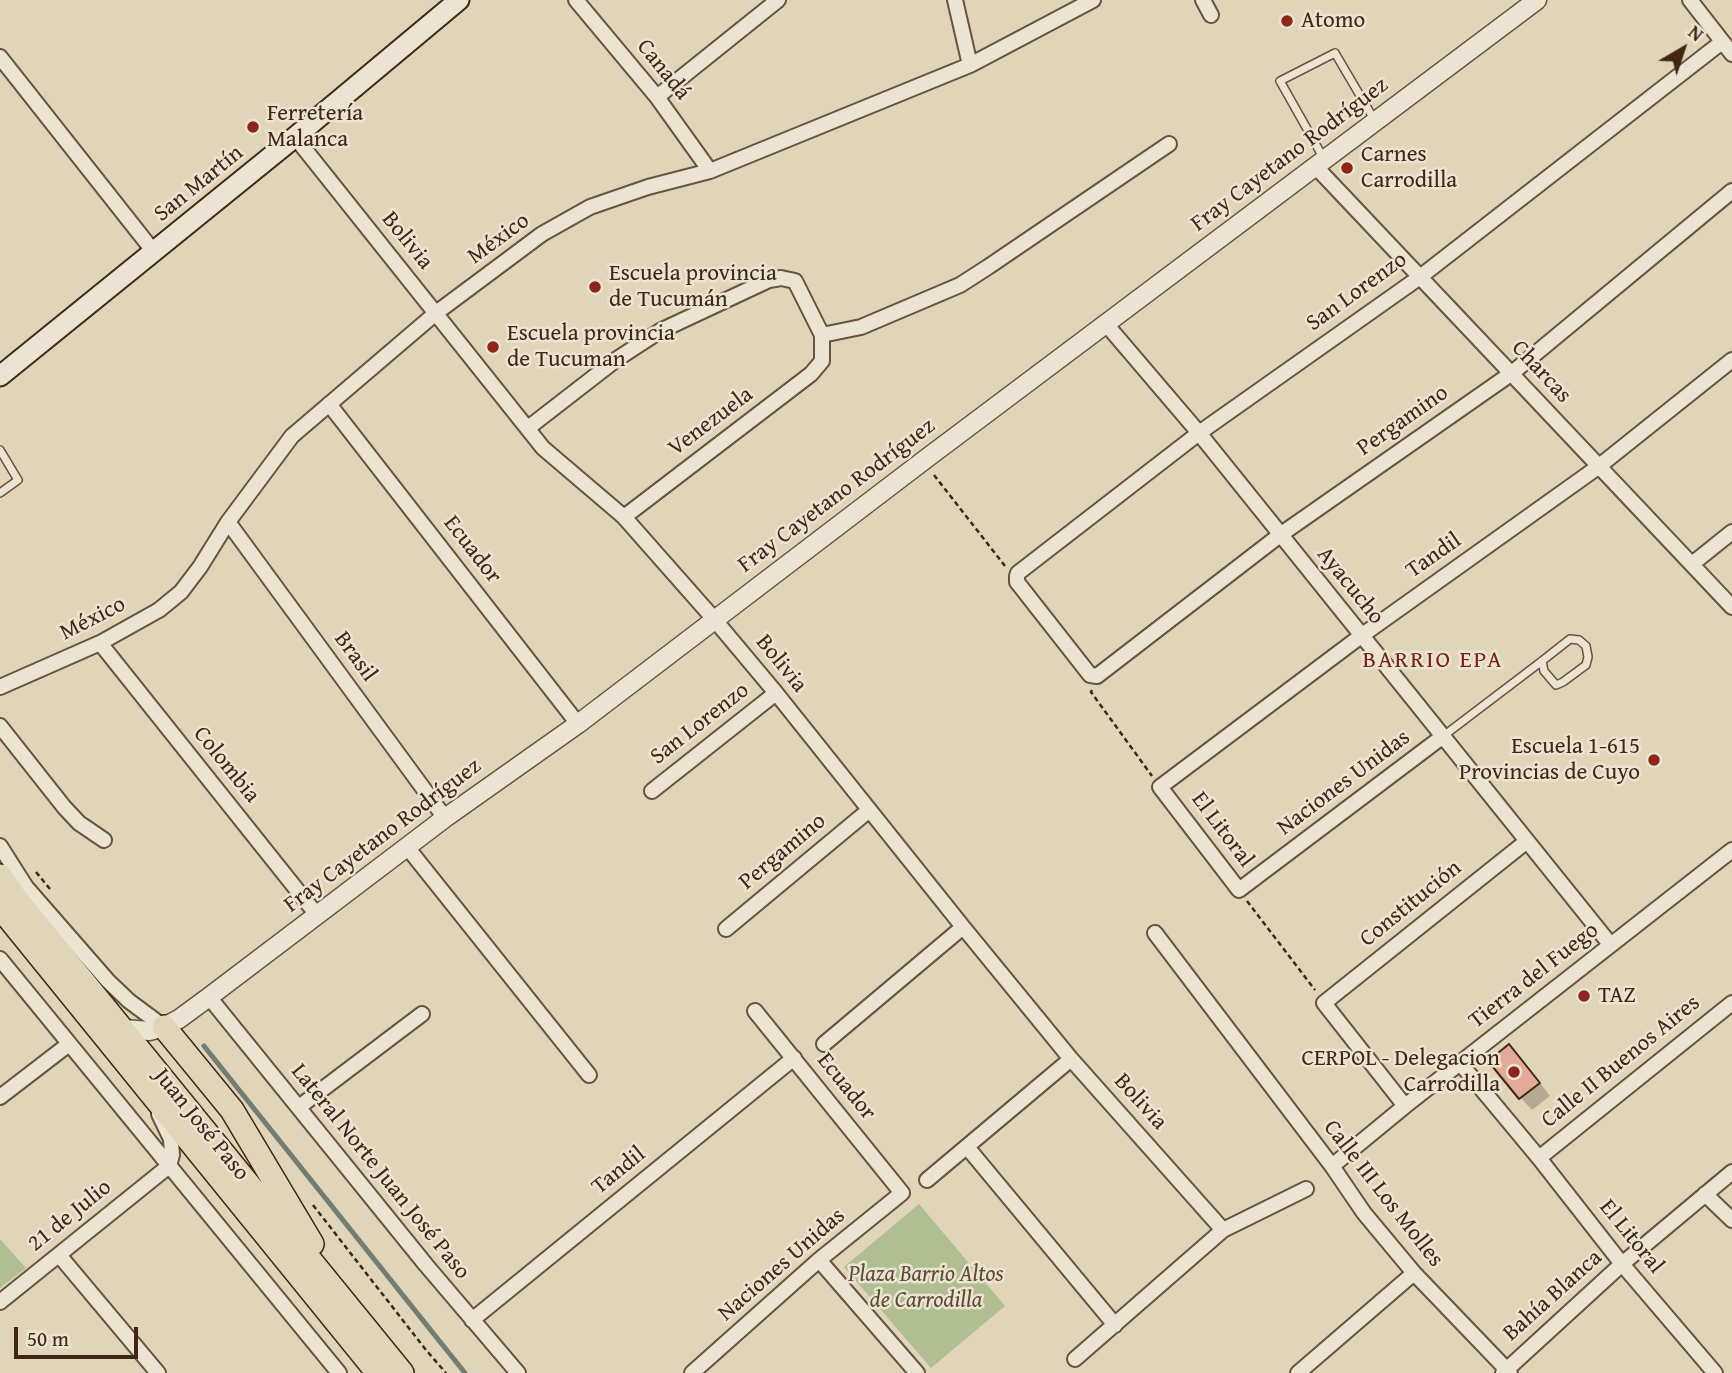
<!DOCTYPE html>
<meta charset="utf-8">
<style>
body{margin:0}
#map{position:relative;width:1732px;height:1373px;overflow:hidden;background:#e0d5b9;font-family:"Gentium Book Plus",serif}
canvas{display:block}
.north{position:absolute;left:1648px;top:14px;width:70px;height:70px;-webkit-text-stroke:5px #ebe4d2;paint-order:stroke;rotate:39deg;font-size:19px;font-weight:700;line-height:28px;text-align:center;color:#402617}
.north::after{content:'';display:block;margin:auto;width:24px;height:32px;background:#402617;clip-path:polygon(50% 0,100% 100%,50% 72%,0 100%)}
.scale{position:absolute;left:14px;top:1327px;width:124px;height:32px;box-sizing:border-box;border:4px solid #402617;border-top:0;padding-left:9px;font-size:21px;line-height:24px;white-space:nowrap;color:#402617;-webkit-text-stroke:5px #ebe4d2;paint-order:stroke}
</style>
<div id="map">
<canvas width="1732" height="1373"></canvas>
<div class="north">N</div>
<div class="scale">50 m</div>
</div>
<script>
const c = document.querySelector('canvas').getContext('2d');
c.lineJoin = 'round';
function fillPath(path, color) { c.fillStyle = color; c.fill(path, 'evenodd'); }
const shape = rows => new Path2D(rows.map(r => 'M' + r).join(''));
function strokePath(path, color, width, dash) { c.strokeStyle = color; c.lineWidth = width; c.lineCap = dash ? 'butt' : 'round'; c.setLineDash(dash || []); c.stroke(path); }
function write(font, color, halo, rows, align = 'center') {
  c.font = font + ' "Gentium Book Plus",serif'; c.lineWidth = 5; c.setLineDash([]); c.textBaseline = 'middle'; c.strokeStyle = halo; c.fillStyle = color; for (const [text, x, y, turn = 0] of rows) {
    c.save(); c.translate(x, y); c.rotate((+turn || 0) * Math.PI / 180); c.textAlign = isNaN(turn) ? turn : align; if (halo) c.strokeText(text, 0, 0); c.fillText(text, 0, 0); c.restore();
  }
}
fillPath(shape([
 [919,1204,1005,1306,931,1368,844,1267],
 [0,1239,26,1268,0,1288]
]), '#b0be91');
fillPath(shape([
 [1509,1047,1521,1058,1550,1096,1532,1110,1521,1098,1491,1061]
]), '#0003');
strokePath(shape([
 [204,1046,465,1373]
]), '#727e74', 5);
const building = shape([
 [1509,1044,1540,1083,1519,1099,1488,1061,1509,1044]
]);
fillPath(building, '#e2aa97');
strokePath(building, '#402617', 2);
const service = shape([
 [1324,159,1280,81,1335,53,1375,121],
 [0,450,18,480,0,493],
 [1442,737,1542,661,1570,639,1579,640,1586,646,1588,657,1586,665,1563,682,1556,685,1544,671,1542,661]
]);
const minor = shape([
 [576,0,657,97,710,171],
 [955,0,970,65],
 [1203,0,1211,15],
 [1690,0,1732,54],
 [1722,42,1420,277,1199,433,1018,573,1017,576,1017,582,1090,675,1097,676,1280,535,1512,373,1732,191],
 [0,57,154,252],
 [657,97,778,0],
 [295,137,543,448,624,517,714,619,776,693,963,927,1071,1059,1223,1230],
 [1316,167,1732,607],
 [1106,324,1199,433,1610,944],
 [822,335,861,327,960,285,988,267,1169,144],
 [329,404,578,724],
 [528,428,617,359,660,331,769,280,781,278,795,281,822,335,822,361,811,374,624,517],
 [228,522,445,818],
 [1692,564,1732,532],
 [100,643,317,915],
 [0,687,100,643,159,610,181,592,200,567,228,522,292,436,436,313,542,234,590,207,648,187,710,171,970,65,1093,0],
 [0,726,64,807,79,823,104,840],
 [1442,737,1239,890,1160,787,1361,636,1598,467,1732,360],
 [652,791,776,693],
 [0,846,26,887,108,981,129,1001,164,1027],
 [407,847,589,1075],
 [726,929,868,811],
 [1155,933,1332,1166,1364,1213,1414,1273,1510,1373],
 [0,959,339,1373],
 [209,997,426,1265,518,1373],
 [824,1044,963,927],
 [1460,1063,1539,1158,1622,1264,1715,1373],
 [0,1097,69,1044],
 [1405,1106,1324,1003,1527,841],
 [299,1107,422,1014],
 [159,1114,171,1139,172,1155,169,1166],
 [967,1147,1115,1325],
 [1539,1158,1732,1003],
 [1332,1166,1405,1106,1732,850],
 [927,1180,1071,1059],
 [1705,1194,1732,1220],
 [59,1255,158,1373],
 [819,1260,917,1373],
 [0,1302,169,1166],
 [472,1320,794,1058],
 [1075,1359,1223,1230,1306,1189],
 [692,1373,819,1260,902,1193,755,1011],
 [1298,1373,1414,1273],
 [1503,1373,1622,1264,1732,1172]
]);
const tertiary = shape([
 [124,1029,149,1031,164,1027,179,1019,209,997,445,818,578,724,927,458,1537,0]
]);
const secondary = shape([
 [0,376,295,137,459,0]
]);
const trunk = shape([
 [0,876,16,899,402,1373],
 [0,907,378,1373],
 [164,1027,232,1110,312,1244]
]);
strokePath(service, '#685240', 10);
strokePath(minor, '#685240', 18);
strokePath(tertiary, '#685240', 21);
strokePath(secondary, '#402617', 23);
strokePath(trunk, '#402617', 26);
strokePath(shape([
 [934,475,1005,566],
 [1092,690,1091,692,1152,776],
 [36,872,50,889],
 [1247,901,1315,990],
 [313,1205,426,1350,446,1373]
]), '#402617', 2.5, [5, 3.5]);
strokePath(service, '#ebe4d2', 7);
strokePath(minor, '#ebe4d2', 14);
strokePath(tertiary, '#ebe4d2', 18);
strokePath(secondary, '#ebe4d2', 19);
strokePath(trunk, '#e0d5b9', 23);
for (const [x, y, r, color] of [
 [1287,21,7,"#8f2418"],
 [253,127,7,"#8f2418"],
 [1347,168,7,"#8f2418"],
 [595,287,7,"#8f2418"],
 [493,347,7,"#8f2418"],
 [1654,760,7,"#8f2418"],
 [1584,996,7,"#8f2418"],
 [1514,1072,7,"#8f2418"]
]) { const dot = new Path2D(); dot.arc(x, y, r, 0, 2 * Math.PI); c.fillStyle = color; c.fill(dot); strokePath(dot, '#ebe4d2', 2.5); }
write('23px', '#402617', '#ebe4d2', [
 ["Atomo",1301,21],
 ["Ferretería",267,114],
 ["Malanca",267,140],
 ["Carnes",1361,155],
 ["Carrodilla",1361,181],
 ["Escuela provincia",609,274],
 ["de Tucumán",609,300],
 ["Escuela provincia",507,334],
 ["de Tucuman",507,360],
 ["Escuela 1-615",1640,747,"right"],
 ["Provincias de Cuyo",1640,773,"right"],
 ["TAZ",1598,996],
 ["CERPOL - Delegacion",1500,1059,"right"],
 ["Carrodilla",1500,1085,"right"]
], 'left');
write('23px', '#402617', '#ebe4d2', [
 ["Canadá",663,70,51],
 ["Fray Cayetano Rodríguez",1290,155,-37],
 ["San Martín",199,184,-39],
 ["México",499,239,-36],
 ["Bolivia",407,241,51],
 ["San Lorenzo",1357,292,-36],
 ["Charcas",1541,372,47],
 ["Pergamino",1403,421,-35],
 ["Venezuela",711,422,-37],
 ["Fray Cayetano Rodríguez",837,496,-37],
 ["Ecuador",472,550,52],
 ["Tandil",1434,556,-35],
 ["Ayacucho",1350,586,51],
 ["México",93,619,-27],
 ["Brasil",355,657,54],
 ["Bolivia",781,664,51],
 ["San Lorenzo",700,724,-38],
 ["Colombia",226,765,51],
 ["Naciones Unidas",1344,783,-37],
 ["El Litoral",1222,830,53],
 ["Fray Cayetano Rodríguez",383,836,-37],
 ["Pergamino",783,852,-40],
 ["Constitución",1411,904,-39],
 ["Tierra del Fuego",1534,976,-38],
 ["Calle II Buenos Aires",1621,1062,-39],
 ["Ecuador",846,1087,51],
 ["Bolivia",1140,1102,48],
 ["Juan José Paso",201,1125,51],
 ["Tandil",619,1171,-39],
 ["Lateral Norte Juan José Paso",380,1172,51],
 ["Calle III Los Molles",1383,1194,52],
 ["21 de Julio",70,1216,-39],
 ["El Litoral",1631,1237,51],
 ["Naciones Unidas",782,1265,-41],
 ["Bahía Blanca",1553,1296,-42]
]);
write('italic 23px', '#5c4c36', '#ebe4d2', [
 ["Plaza Barrio Altos",926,1275],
 ["de Carrodilla",926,1301]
]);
c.letterSpacing = '2px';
write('24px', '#7a1f14', '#ebe4d2', [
 ["BARRIO EPA",1433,661]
]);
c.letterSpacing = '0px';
</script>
